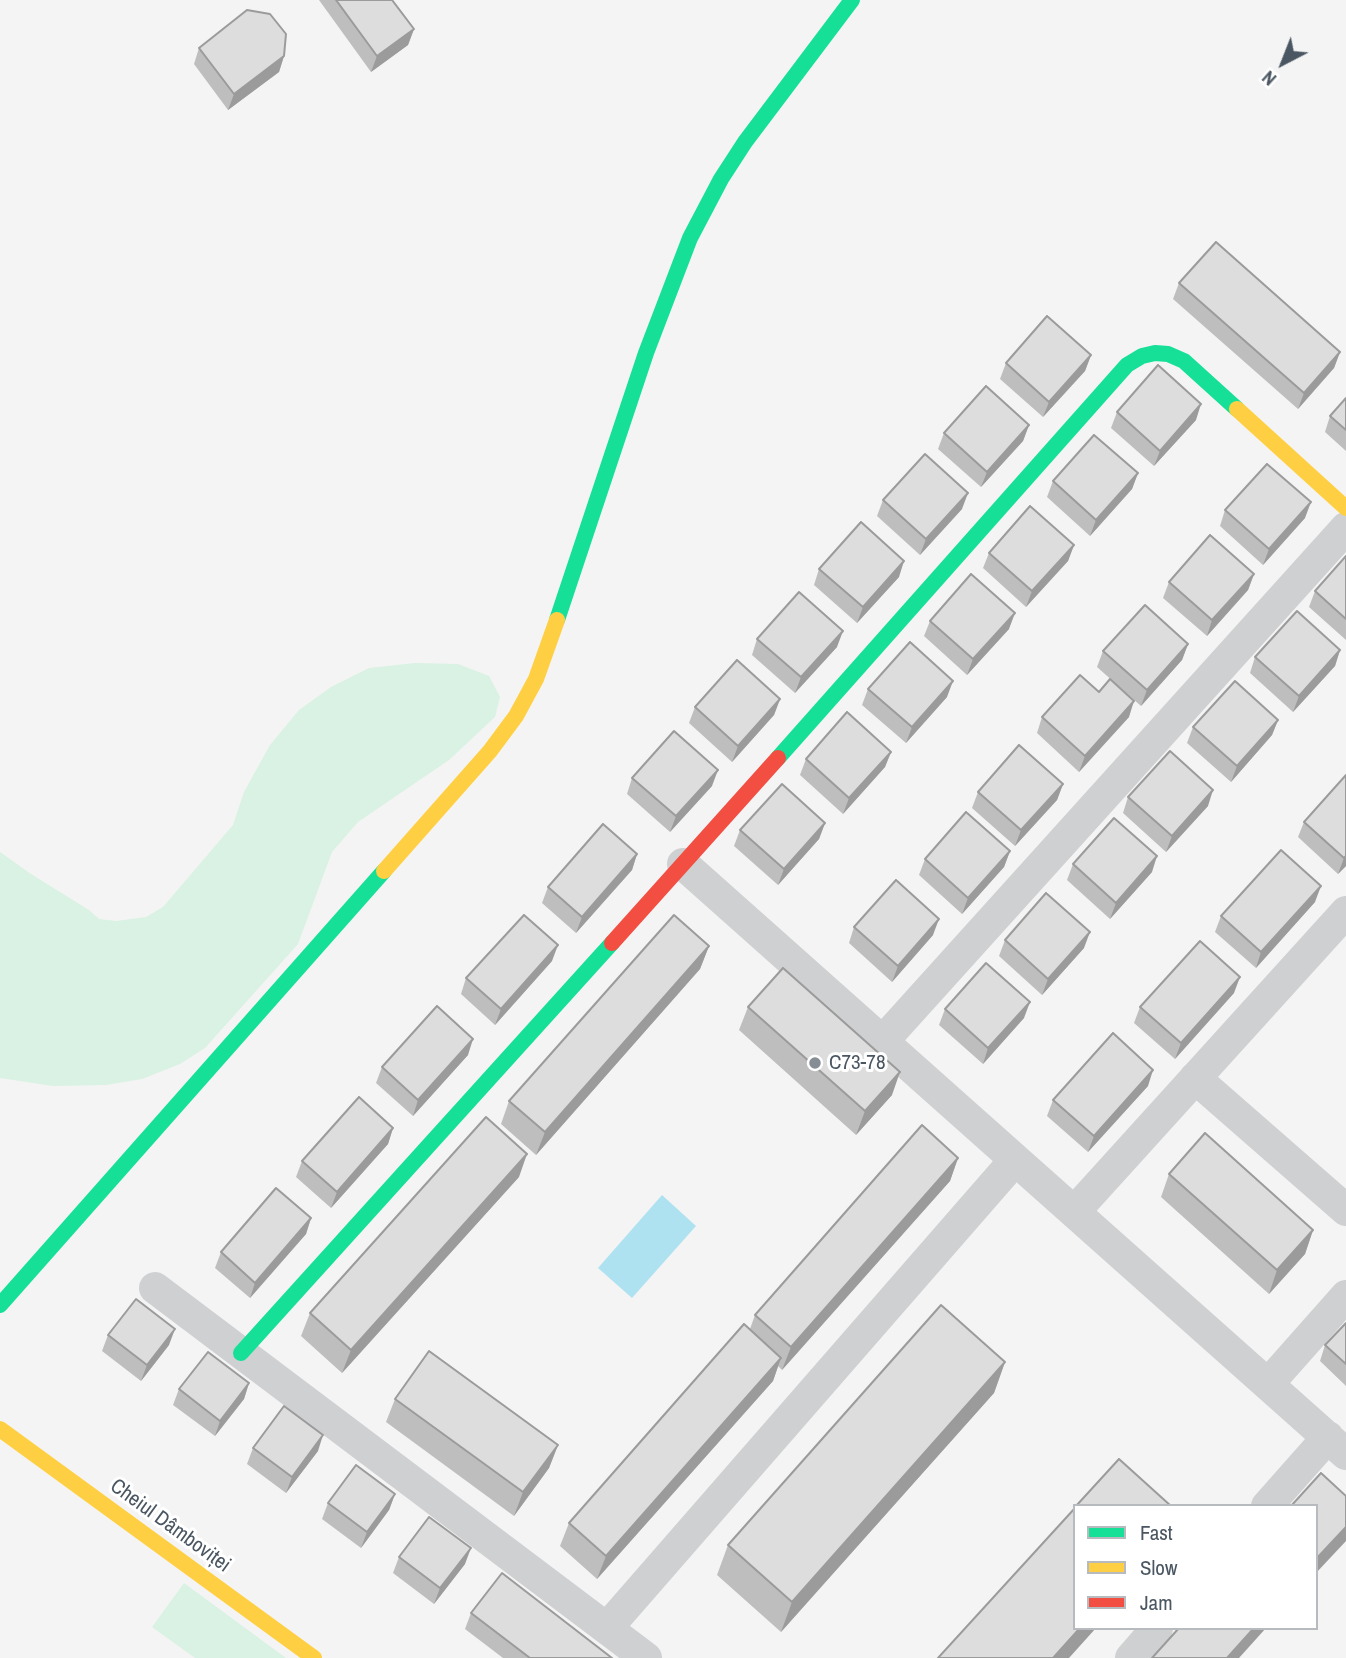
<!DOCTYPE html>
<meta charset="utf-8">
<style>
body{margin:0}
#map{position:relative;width:1346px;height:1658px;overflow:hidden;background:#f4f4f4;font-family:"Archivo Narrow",sans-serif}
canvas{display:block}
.legend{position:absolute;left:1073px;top:1504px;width:245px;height:126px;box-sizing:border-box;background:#fff;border:2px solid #b7bbc0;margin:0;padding:9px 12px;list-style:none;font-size:21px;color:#4a5661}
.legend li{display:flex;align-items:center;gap:14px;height:35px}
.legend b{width:35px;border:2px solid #b7bbc0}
.north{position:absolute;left:1248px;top:28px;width:70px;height:70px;-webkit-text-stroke:5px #fff;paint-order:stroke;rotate:222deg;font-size:19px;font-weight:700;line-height:28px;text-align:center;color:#4a5661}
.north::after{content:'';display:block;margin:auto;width:24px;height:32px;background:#4a5661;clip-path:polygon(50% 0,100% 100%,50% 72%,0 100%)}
</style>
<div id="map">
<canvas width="1346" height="1658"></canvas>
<ul class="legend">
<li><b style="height:9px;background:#16e098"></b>Fast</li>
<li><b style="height:9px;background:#ffcf43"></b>Slow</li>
<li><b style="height:9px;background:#f24e42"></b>Jam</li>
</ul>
<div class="north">N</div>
</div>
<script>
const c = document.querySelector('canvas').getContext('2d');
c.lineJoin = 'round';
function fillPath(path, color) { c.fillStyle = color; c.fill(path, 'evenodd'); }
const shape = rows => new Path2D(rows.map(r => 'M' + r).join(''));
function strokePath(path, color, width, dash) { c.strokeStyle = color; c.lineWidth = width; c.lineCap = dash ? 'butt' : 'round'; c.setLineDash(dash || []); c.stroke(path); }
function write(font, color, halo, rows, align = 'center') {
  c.font = font + ' "Archivo Narrow",sans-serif'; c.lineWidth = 6; c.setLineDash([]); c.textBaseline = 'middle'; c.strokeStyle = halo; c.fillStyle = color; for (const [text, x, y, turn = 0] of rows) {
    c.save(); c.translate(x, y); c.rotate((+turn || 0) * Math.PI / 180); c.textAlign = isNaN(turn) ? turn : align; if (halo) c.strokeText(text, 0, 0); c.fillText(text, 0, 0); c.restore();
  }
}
fillPath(shape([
 [415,663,458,664,489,676,500,697,495,717,449,760,358,822,332,852,298,944,205,1048,180,1064,142,1079,106,1085,53,1086,0,1078,0,852,31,874,89,910,99,919,116,921,146,917,163,907,233,825,244,792,270,745,299,710,331,687,369,668],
 [184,1583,286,1658,195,1658,152,1627]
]), '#d9f2e3');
fillPath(shape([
 [662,1195,696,1226,632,1298,598,1268]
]), '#aee2f0');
strokePath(shape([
 [683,864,1346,1454],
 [882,1042,1346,528],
 [1195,1078,1346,1210],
 [1074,1212,1346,912],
 [155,1288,646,1658],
 [1268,1384,1346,1296],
 [1267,1506,1328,1437],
 [607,1628,1015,1160],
 [1131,1658,1157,1628]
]), '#ced0d2', 32);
strokePath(shape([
 [557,620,646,353,690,238,721,179,745,142,852,0],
 [778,758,1127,365,1142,356,1155,353,1168,354,1184,361,1237,409],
 [0,1305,384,871],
 [241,1353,612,943]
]), '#16e098', 16);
strokePath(shape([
 [1237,409,1346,508],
 [384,871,490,751,516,716,536,679,557,620],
 [0,1429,314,1658]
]), '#ffcf43', 16);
strokePath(shape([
 [612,943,778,758]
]), '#f24e42', 16);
fillPath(shape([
 [319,0,392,0,414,29,408,45,371,72],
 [199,48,284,56,279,72,228,110,194,64],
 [1179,283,1340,352,1334,368,1298,409,1173,299],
 [1091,355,1085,371,1043,417,1000,379,1006,363],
 [1346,398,1346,451,1325,432,1330,416],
 [1117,412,1196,420,1154,466,1111,428],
 [1029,425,1023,441,981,487,938,449,944,433],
 [1138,473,1132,489,1090,536,1047,497,1053,481],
 [883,500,962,509,920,555,877,516],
 [1225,510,1305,518,1263,565,1220,526],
 [1074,545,1068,561,1026,607,983,568,989,553],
 [1346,556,1346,640,1309,607,1315,591],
 [819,569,899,577,857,623,814,585],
 [1254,574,1248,590,1207,636,1163,598,1169,582],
 [930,621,1009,629,967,675,924,636],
 [757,639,837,647,795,693,752,655],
 [1188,644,1182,660,1141,706,1097,667,1103,651],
 [1340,650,1335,666,1293,712,1250,673,1255,657],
 [868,689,947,697,906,743,862,705],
 [780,699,774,715,732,762,689,723,695,707],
 [1042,717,1129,717,1079,772,1037,733],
 [1278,720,1272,735,1231,782,1187,743,1193,727],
 [891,752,885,767,843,814,800,775,806,759],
 [1346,775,1346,866,1338,874,1298,837,1304,822],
 [632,778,712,786,670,832,627,794],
 [1063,784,1057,800,1015,846,972,808,978,792],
 [1128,797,1208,806,1166,852,1123,813],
 [825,823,819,839,778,885,734,846,740,830],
 [1010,851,1004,867,962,914,919,875,925,859],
 [637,854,632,870,576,933,542,903,548,887],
 [1073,864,1152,872,1110,919,1067,880],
 [1315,902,1256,968,1215,932,1221,916],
 [854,927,933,935,892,982,849,943],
 [1005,940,1084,948,1042,995,999,956],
 [709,946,700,969,536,1155,501,1124,509,1101],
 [552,961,495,1025,461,994,466,978],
 [1234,993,1175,1059,1134,1023,1140,1007],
 [748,1007,892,1095,856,1135,739,1030],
 [945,1009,1024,1018,983,1064,939,1025],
 [468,1055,413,1116,376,1083,382,1067],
 [1148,1086,1088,1152,1047,1116,1053,1100],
 [393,1128,388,1144,331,1208,296,1177,302,1161],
 [958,1158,950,1181,782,1370,778,1366,773,1381,597,1579,560,1546,569,1523,750,1329,755,1315],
 [1169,1174,1313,1230,1305,1254,1269,1294,1161,1197],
 [519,1177,342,1373,301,1336,310,1313],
 [311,1218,306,1234,250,1298,215,1268,221,1252],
 [1346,1323,1346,1386,1320,1361,1325,1345],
 [108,1335,169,1345,141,1381,102,1351],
 [1005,1362,994,1393,781,1632,717,1575,728,1545],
 [249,1383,244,1399,215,1436,173,1405,179,1389],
 [395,1399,558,1445,549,1468,514,1516,386,1422],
 [253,1448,318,1451,286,1493,247,1464],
 [395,1494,389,1510,361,1548,322,1519,328,1503],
 [399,1557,465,1564,434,1604,393,1573],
 [471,1613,612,1658,503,1658,465,1629]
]), '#bebebf');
fillPath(shape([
 [414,29,408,45,371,72,377,56],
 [284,56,279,72,228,110,234,94],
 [1340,352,1334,368,1298,409,1304,393],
 [1091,355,1085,371,1043,417,1049,402],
 [1201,404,1196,420,1154,466,1160,451],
 [1029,425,1023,441,981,487,987,472],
 [1138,473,1132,489,1090,536,1096,520],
 [968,493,962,509,920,555,926,539],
 [1311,502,1305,518,1263,565,1269,549],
 [1074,545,1068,561,1026,607,1032,591],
 [904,561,899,577,857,623,863,607],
 [1254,574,1248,590,1207,636,1212,620],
 [1015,613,1009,629,967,675,973,659],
 [843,631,837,647,795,693,801,677],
 [1188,644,1182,660,1141,706,1147,690],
 [1340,650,1335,666,1293,712,1299,696],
 [953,681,947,697,906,743,912,727],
 [780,699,774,715,732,762,738,746],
 [1134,701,1129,717,1079,772,1085,756],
 [1278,720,1272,735,1231,782,1237,766],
 [891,752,885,767,843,814,849,798],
 [718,770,712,786,670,832,676,816],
 [1063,784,1057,800,1015,846,1021,830],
 [1213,790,1208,806,1166,852,1172,836],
 [825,823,819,839,778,885,784,869],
 [1010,851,1004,867,962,914,968,898],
 [637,854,632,870,576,933,582,917],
 [1157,856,1152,872,1110,919,1116,903],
 [1346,856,1346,866,1338,874,1344,858],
 [1321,886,1315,902,1256,968,1261,952],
 [939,919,933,935,892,982,898,966],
 [1090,932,1084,948,1042,995,1048,979],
 [558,945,552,961,495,1025,501,1009],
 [709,946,700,969,536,1155,545,1132],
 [1240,977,1234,993,1175,1059,1181,1043],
 [1030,1002,1024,1018,983,1064,988,1048],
 [473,1039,468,1055,413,1116,418,1100],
 [1153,1070,1148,1086,1088,1152,1094,1136],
 [900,1072,892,1095,856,1135,865,1111],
 [393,1128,388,1144,331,1208,337,1192],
 [527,1154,519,1177,342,1373,351,1350],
 [958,1158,950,1181,782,1370,791,1347],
 [311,1218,306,1234,250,1298,255,1283],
 [1313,1230,1305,1254,1269,1294,1277,1270],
 [175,1329,169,1345,141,1381,147,1365],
 [781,1358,773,1381,597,1579,606,1556],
 [1005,1362,994,1393,781,1632,792,1602],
 [249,1383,244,1399,215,1436,220,1421],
 [323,1435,318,1451,286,1493,292,1477],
 [558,1445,549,1468,514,1516,523,1492],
 [395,1494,389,1510,361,1548,367,1532],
 [1346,1527,1346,1541,1316,1573,1316,1559],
 [471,1548,465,1564,434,1604,440,1588],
 [1080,1628,1096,1628,1069,1658,1053,1658],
 [1254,1628,1266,1628,1239,1658,1227,1658]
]), '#9b9b9b');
const building = shape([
 [336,0,392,0,414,29,377,56,336,0],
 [247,10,270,14,286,34,284,56,234,94,199,48,247,10],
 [1216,242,1340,352,1304,393,1179,283,1216,242],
 [1047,316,1091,355,1049,402,1006,363,1047,316],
 [1158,365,1201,404,1160,451,1117,412,1158,365],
 [986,386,1029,425,987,472,944,433,986,386],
 [1346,398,1346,430,1330,416,1346,398],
 [1094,435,1138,473,1096,520,1053,481,1094,435],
 [925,454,968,493,926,539,883,500,925,454],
 [1267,464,1311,502,1269,549,1225,510,1267,464],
 [1030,506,1074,545,1032,591,989,553,1030,506],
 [861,522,904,561,863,607,819,569,861,522],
 [1210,535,1254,574,1212,620,1169,582,1210,535],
 [1346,556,1346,619,1315,591,1346,556],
 [971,574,1015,613,973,659,930,621,971,574],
 [799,592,843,631,801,677,757,639,799,592],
 [1145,605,1188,644,1147,690,1103,651,1145,605],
 [1297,611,1340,650,1299,696,1255,657,1297,611],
 [910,642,953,681,912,727,868,689,910,642],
 [737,660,780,699,738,746,695,707,737,660],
 [1080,675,1099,692,1110,679,1134,701,1085,756,1042,717,1080,675],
 [1235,681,1278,720,1237,766,1193,727,1235,681],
 [847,712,891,752,849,798,806,759,847,712],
 [674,731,718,770,676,816,632,778,674,731],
 [1019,745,1063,784,1021,830,978,792,1019,745],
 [1170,751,1213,790,1172,836,1128,797,1170,751],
 [1346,775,1346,856,1344,858,1304,822,1346,775],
 [782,784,825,823,784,869,740,830,782,784],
 [966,812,1010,851,968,898,925,859,966,812],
 [1114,818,1157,856,1116,903,1073,864,1114,818],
 [603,824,637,854,582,917,548,887,603,824],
 [1281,850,1321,886,1261,952,1221,916,1281,850],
 [896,880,939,919,898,966,854,927,896,880],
 [1046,893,1090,932,1048,979,1005,940,1046,893],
 [524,915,558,945,501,1009,466,978,524,915],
 [674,915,709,946,545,1132,509,1101,674,915],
 [1200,941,1240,977,1181,1043,1140,1007,1200,941],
 [986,963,1030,1002,988,1048,945,1009,986,963],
 [783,968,900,1072,865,1111,748,1007,783,968],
 [437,1006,473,1039,418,1100,382,1067,437,1006],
 [1113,1033,1153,1070,1094,1136,1053,1100,1113,1033],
 [359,1097,393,1128,337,1192,302,1161,359,1097],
 [486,1117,527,1154,351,1350,310,1313,486,1117],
 [922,1125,958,1158,791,1347,755,1315,922,1125],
 [1205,1133,1313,1230,1277,1270,1169,1174,1205,1133],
 [276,1188,311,1218,255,1283,221,1252,276,1188],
 [136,1299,175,1329,147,1365,108,1335,136,1299],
 [941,1305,1005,1362,792,1602,728,1545,941,1305],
 [1346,1323,1346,1364,1325,1345,1346,1323],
 [744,1324,781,1358,606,1556,569,1523,744,1324],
 [429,1351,558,1445,523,1492,395,1399,429,1351],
 [208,1352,249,1383,220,1421,179,1389,208,1352],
 [284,1406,323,1435,292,1477,253,1448,284,1406],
 [1119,1459,1171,1506,1076,1506,1119,1459],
 [356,1465,395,1494,367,1532,328,1503,356,1465],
 [1321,1473,1346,1496,1346,1527,1316,1559,1316,1506,1291,1506,1321,1473],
 [1075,1508,1075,1628,1080,1628,1053,1658,938,1658,1075,1508],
 [429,1517,471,1548,440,1588,399,1557,429,1517],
 [502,1573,612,1658,530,1658,471,1613,502,1573],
 [1179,1628,1254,1628,1227,1658,1152,1658,1179,1628]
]);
fillPath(building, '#ddddde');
strokePath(building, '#9b9b9b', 2);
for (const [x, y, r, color] of [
 [815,1063,7,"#868d94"]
]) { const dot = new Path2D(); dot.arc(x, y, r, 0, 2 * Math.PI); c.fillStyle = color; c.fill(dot); strokePath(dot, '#fff', 2.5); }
write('21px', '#4a5661', '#fff', [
 ["C73-78",829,1063]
], 'left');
write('21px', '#4a5661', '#fff', [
 ["Cheiul Dâmboviței",170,1526,36]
]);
</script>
